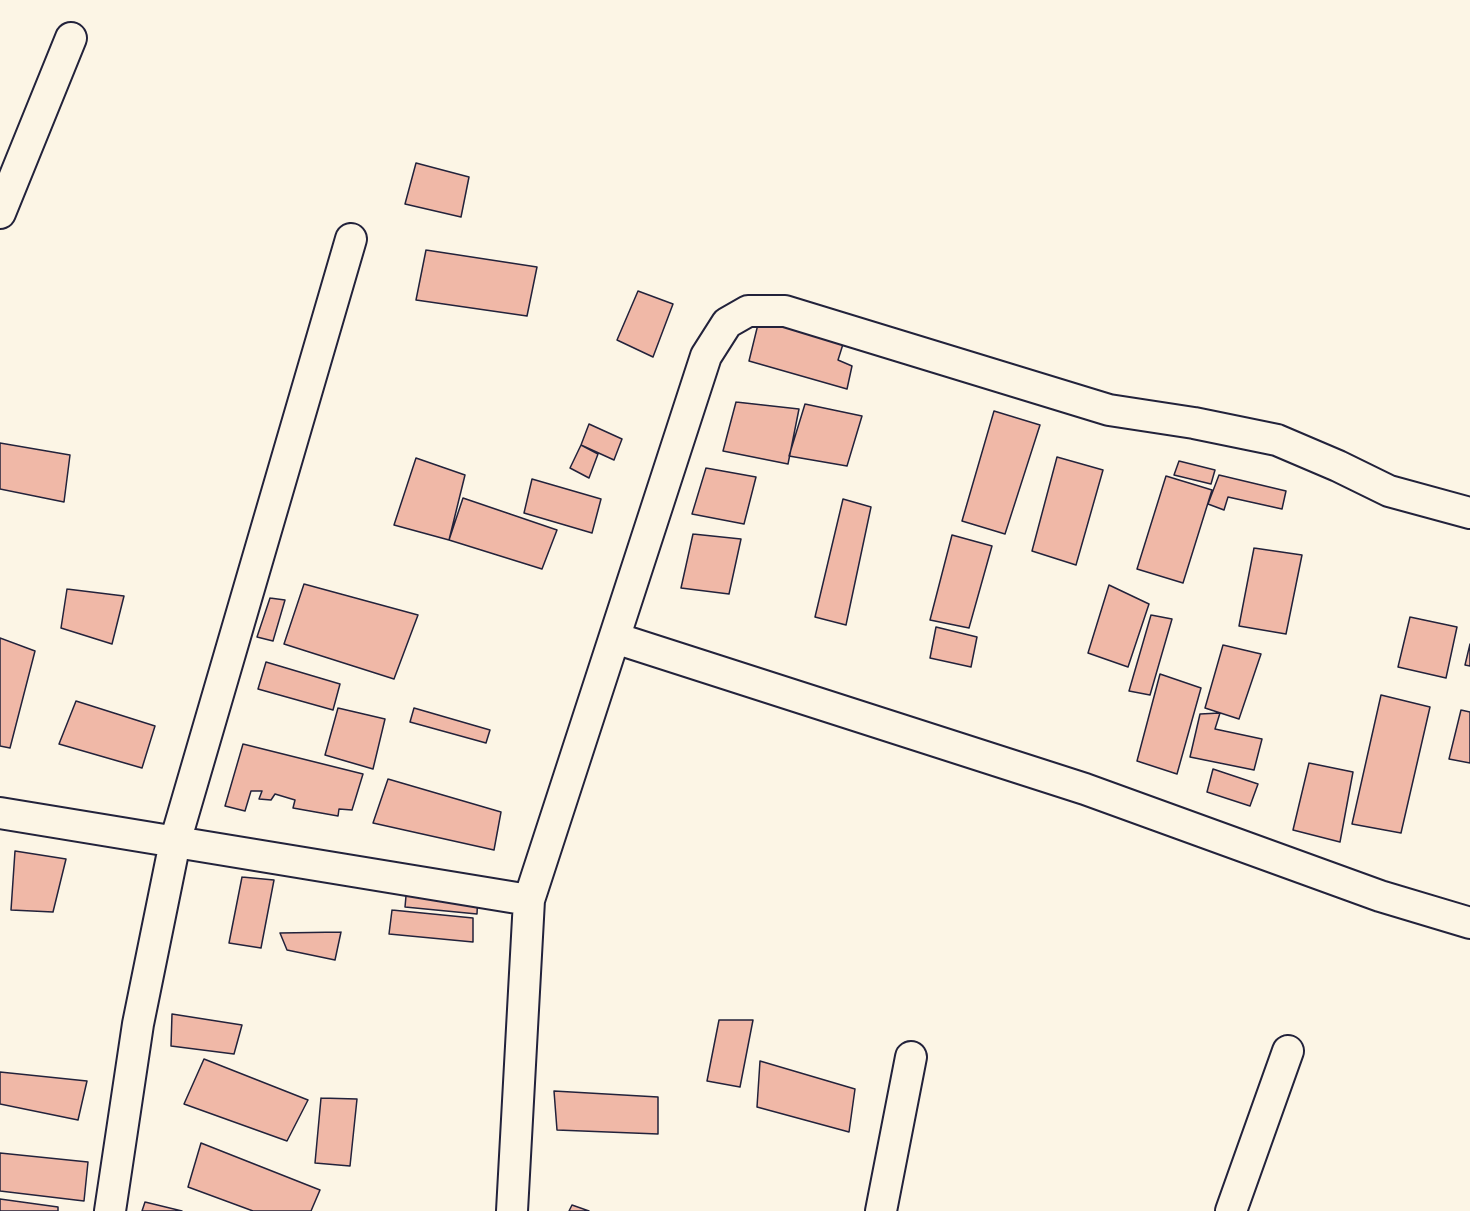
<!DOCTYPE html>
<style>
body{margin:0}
canvas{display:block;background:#fcf5e5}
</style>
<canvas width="1470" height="1211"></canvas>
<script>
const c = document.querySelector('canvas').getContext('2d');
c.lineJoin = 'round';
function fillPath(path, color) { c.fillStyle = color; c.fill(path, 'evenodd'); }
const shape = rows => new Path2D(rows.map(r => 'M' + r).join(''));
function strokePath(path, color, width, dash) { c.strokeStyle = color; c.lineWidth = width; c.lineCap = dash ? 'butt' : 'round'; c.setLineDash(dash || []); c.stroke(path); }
const building = shape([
 [416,163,469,177,461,217,405,204,416,163],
 [426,250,537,267,527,316,416,300,426,250],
 [638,291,673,304,653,357,617,340,638,291],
 [760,316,844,341,838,360,852,366,847,389,749,361,760,316],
 [736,402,799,409,788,464,723,451,736,402],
 [805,404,862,416,847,466,789,456,805,404],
 [994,411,1040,425,1005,534,962,521,994,411],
 [589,424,622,439,614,460,581,445,589,424],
 [0,443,70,455,64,502,0,489,0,443],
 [581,445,598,454,589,478,570,468,581,445],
 [1057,457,1103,470,1076,565,1032,551,1057,457],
 [416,458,465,475,449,540,394,525,416,458],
 [1179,461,1215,470,1211,484,1174,475,1179,461],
 [706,468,756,477,744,524,692,514,706,468],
 [1219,475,1286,491,1282,509,1228,497,1224,510,1208,504,1219,475],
 [1166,476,1212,490,1183,583,1137,569,1166,476],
 [532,479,601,499,592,533,524,513,532,479],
 [463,498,557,530,542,569,449,540,463,498],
 [843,499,871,507,846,625,815,617,843,499],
 [693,534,741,539,729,594,681,588,693,534],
 [952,535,992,546,969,628,930,620,952,535],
 [1254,548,1302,555,1286,634,1239,626,1254,548],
 [304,584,418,615,394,679,284,644,304,584],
 [1109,585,1149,604,1128,667,1088,653,1109,585],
 [67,589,124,596,112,644,61,628,67,589],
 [270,598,285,600,273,641,257,637,270,598],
 [1151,615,1172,619,1150,695,1129,691,1151,615],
 [1410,617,1457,627,1446,678,1398,667,1410,617],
 [936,627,977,637,971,667,930,658,936,627],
 [0,638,35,651,10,748,0,746,0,638],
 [1470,644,1470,666,1465,665,1470,644],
 [1223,645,1261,654,1239,719,1205,708,1223,645],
 [266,662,340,684,333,710,258,689,266,662],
 [1160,674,1201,688,1177,774,1137,761,1160,674],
 [1381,695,1430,707,1401,833,1352,824,1381,695],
 [76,701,155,726,142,768,59,744,76,701],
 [338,708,385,719,373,769,325,755,338,708],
 [414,708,490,730,486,743,410,722,414,708],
 [1461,710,1470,712,1470,763,1449,759,1461,710],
 [1220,713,1215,729,1262,739,1254,770,1190,757,1200,714,1220,713],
 [243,744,363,774,352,810,339,809,338,816,293,808,295,800,275,794,271,800,259,799,262,791,251,791,245,811,225,806,243,744],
 [1309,763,1353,772,1340,842,1293,830,1309,763],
 [1213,769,1258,784,1250,806,1207,792,1213,769],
 [388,779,501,812,494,850,373,823,388,779],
 [15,851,66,859,53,912,11,910,15,851],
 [242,877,274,880,261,948,229,943,242,877],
 [407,885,478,892,477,914,405,907,407,885],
 [392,910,473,918,473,942,389,934,392,910],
 [341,932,335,960,287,950,280,933,341,932],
 [172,1014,242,1025,234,1054,171,1046,172,1014],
 [719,1020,753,1020,740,1087,707,1081,719,1020],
 [204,1059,308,1100,287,1141,184,1104,204,1059],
 [760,1061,855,1089,849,1132,757,1107,760,1061],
 [0,1072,87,1081,78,1120,0,1104,0,1072],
 [554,1091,658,1097,658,1134,557,1130,554,1091],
 [321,1098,357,1099,350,1166,315,1163,321,1098],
 [201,1143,320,1190,311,1211,253,1211,188,1187,201,1143],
 [0,1153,88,1162,84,1201,0,1191,0,1153],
 [0,1199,58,1207,58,1211,0,1211,0,1199],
 [145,1202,182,1211,142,1211,145,1202],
 [572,1205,589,1211,569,1211,572,1205]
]);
fillPath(building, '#f0b8a7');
strokePath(building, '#22223b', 1.5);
const minor = shape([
 [0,213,71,38],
 [615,638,1085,789,1380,896,1470,923],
 [0,813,529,900],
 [110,1211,138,1024,175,842,351,239],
 [512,1211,529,900,706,356,727,323,748,311,785,311,1109,410,1194,423,1277,440,1338,466,1389,491,1470,513],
 [881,1211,911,1057],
 [1231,1211,1288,1051]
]);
strokePath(minor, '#22223b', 34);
strokePath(minor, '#fcf5e5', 30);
</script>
